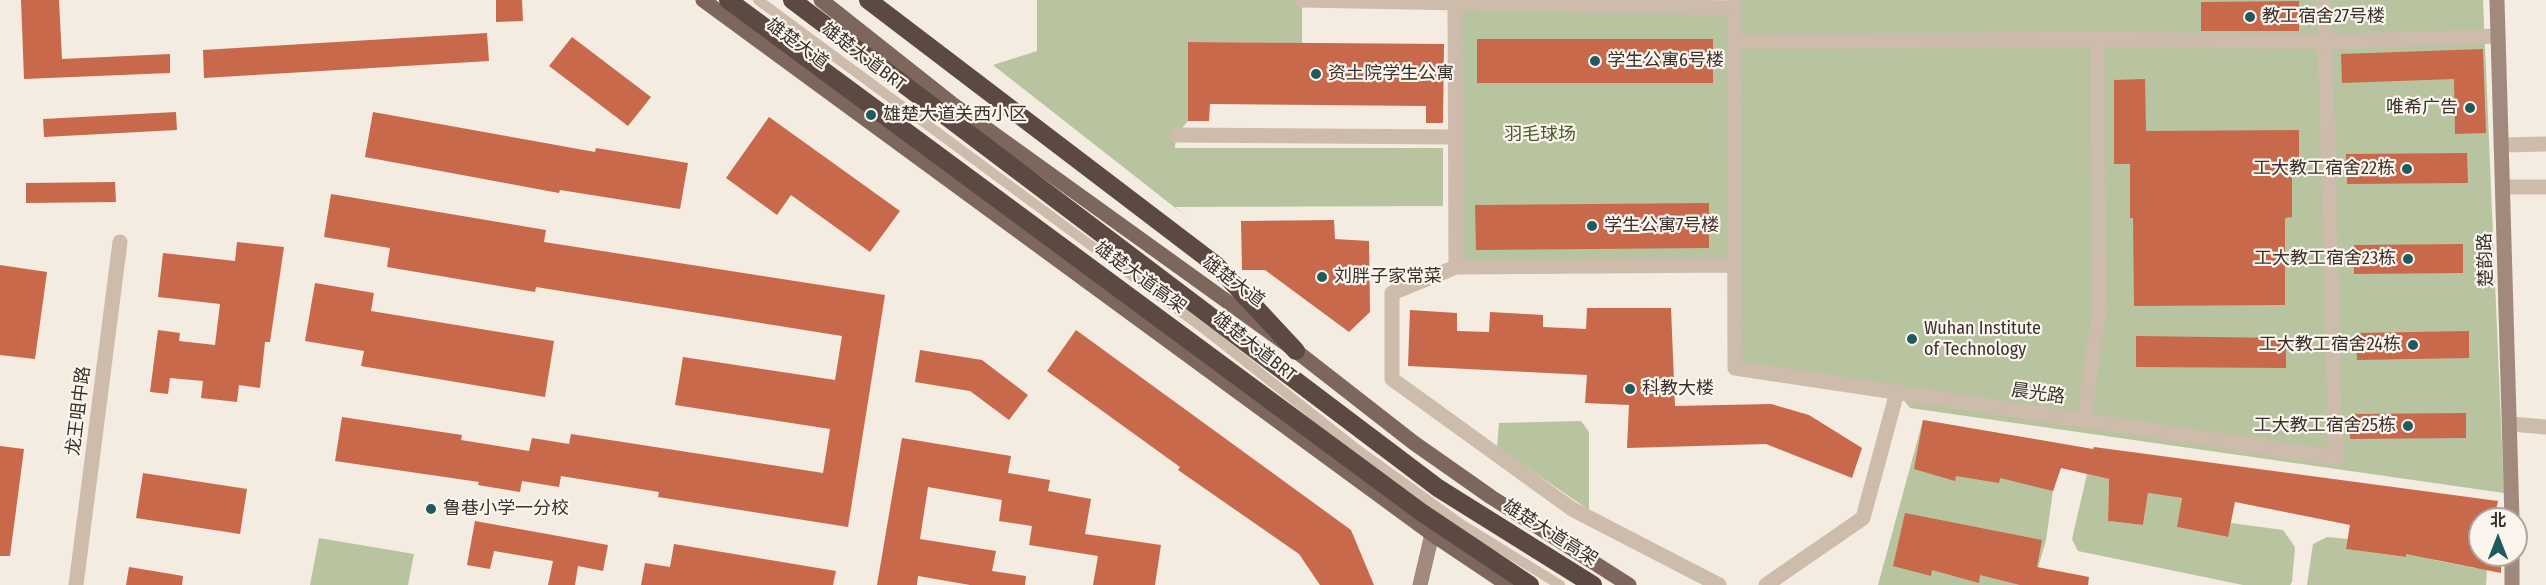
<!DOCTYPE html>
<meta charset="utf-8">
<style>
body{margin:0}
#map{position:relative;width:2546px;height:585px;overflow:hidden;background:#f4ebe1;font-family:"Fira Sans Condensed","Noto Sans SC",sans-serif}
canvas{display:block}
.north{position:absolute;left:2468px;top:507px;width:60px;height:60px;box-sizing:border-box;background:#fbf5ee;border:2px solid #aea6a0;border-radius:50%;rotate:0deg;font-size:16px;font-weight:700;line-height:24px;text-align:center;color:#3b302b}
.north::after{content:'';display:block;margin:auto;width:21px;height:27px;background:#1f5a5e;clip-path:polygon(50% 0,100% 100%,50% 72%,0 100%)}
</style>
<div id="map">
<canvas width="2546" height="585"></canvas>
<div class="north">北</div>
</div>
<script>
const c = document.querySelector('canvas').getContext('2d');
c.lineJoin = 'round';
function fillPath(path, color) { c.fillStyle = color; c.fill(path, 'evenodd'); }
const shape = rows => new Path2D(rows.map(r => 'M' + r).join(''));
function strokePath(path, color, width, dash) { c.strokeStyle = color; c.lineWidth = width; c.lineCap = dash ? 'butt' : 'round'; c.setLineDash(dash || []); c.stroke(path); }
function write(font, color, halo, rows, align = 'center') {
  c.font = font + ' "Fira Sans Condensed","Noto Sans SC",sans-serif'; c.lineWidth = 4.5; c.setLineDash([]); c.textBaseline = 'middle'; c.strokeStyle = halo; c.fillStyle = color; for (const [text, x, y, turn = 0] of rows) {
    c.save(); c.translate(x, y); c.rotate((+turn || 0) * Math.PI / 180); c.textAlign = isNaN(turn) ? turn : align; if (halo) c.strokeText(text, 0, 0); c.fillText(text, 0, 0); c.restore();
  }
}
fillPath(shape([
 [1037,0,1320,0,1302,1,1302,43,1189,42,1188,121,1176,135,1175,148,1443,148,1443,206,1175,207,1187,217,993,65,1037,51],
 [1734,0,2483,0,2504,493,1910,408,1897,392,1735,368,1734,265,1456,267,1455,3,1734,8],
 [1923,420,2068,445,2053,491,2046,540,2033,585,1878,585],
 [1581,421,1589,432,1589,510,1497,447,1499,423],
 [2087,474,2109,479,2108,521,2143,525,2148,493,2182,498,2178,527,2227,537,2231,523,2283,530,2295,547,2292,582,2290,585,2243,585,2078,551,2072,539],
 [2410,529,2434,560,2475,568,2480,555,2488,555,2486,585,2307,585,2313,544,2327,537,2348,539,2347,549,2405,557],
 [319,538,414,554,408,585,310,585]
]), '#b8c4a0');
fillPath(shape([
 [21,0,59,0,62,59,170,54,170,73,24,79],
 [496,0,522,0,523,21,496,22],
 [2299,1,2299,31,2201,31,2201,2],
 [487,33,489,61,204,78,203,50],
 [572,37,651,97,628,126,549,66],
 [1477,39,1713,39,1713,83,1477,83],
 [1188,42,1444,44,1443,123,1426,123,1426,106,1210,104,1209,121,1188,121],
 [2483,49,2486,133,2455,134,2454,79,2342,83,2341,54],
 [2145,79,2146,131,2299,130,2299,164,2292,164,2292,217,2285,218,2285,305,2134,306,2133,218,2130,218,2130,164,2114,164,2114,80],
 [176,112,177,130,44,137,43,119],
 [373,112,595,152,596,148,688,163,680,209,560,190,559,193,365,157],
 [769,117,900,211,870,252,791,195,777,215,726,178],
 [2467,153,2468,183,2347,184,2346,154],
 [115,182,116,202,26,203,26,183],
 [331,194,546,230,544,242,885,295,848,527,658,497,659,492,561,476,559,487,522,481,520,492,478,485,479,482,335,461,342,417,462,435,461,440,529,451,532,438,569,444,571,434,823,473,830,429,675,405,683,357,835,380,842,336,536,287,535,292,387,267,390,248,324,237],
 [1709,203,1709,248,1476,250,1475,205],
 [1334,220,1335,239,1369,241,1370,312,1349,332,1265,270,1242,270,1241,221],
 [237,242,284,247,270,342,265,342,260,388,239,385,237,402,201,398,203,381,170,378,168,394,150,392,158,330,180,333,179,341,215,345,220,304,158,297,163,253,235,261],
 [2463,244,2463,273,2354,274,2354,245],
 [0,265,47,272,35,359,0,355],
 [315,283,374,293,371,311,554,341,545,397,361,366,364,351,305,341],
 [1587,308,1671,308,1675,406,1771,404,1809,415,1862,448,1852,478,1766,444,1627,448,1629,405,1585,403,1587,375,1408,366,1410,310,1457,313,1457,331,1489,332,1490,312,1543,315,1543,327,1586,329],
 [1076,330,1351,530,1374,585,1320,585,1299,554,1178,470,1180,467,1047,371],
 [2469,331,2469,358,2357,360,2356,333],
 [2136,336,2286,338,2286,368,2136,367],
 [920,350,982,360,1028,395,1009,420,970,391,915,382],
 [2466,413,2466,438,2350,439,2350,414],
 [1923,420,2093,449,2094,447,2498,501,2494,519,2480,519,2480,555,2501,555,2501,573,2406,554,2406,557,2346,549,2350,525,2235,502,2228,537,2177,527,2182,498,2148,493,2143,525,2108,521,2109,479,2061,468,2053,491,2000,478,1999,483,1956,476,1955,481,1914,469],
 [902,438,1011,456,1008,473,1050,480,1048,491,1091,499,1085,534,1161,545,1155,585,1093,585,1098,556,1029,545,1032,526,999,521,1002,500,928,487,920,539,996,551,992,571,1026,576,1025,585,970,585,918,576,917,585,877,585],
 [0,446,24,449,10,556,0,556],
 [143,473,247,489,240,534,136,518],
 [1905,513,2042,540,2037,567,2089,577,2088,585,2020,585,1980,575,1979,583,1932,570,1931,576,1893,566],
 [475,521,608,545,603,571,578,566,575,585,548,585,553,561,494,551,490,569,467,565],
 [674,544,836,571,833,585,641,585,645,563,670,567],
 [129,567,183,576,182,585,126,585]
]), '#c8694b');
strokePath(shape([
 [758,0,1207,331,1354,447,1461,524,1560,585]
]), '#cdbbac', 10);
strokePath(shape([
 [1302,0,1734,8],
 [1734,0,1735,368,2336,458,2324,0],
 [1455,3,1456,267,1734,265],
 [1734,42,2097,39,2326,42,2498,36],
 [1176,135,1455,137],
 [2502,145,2546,144],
 [2503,187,2546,187],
 [1456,267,1392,293,1392,379,1572,509,1719,585],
 [2084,420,2099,312,2097,39],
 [2511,424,2546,427],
 [76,585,120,242],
 [1766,585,1863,518,1897,392]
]), '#cdbbac', 15);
strokePath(shape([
 [2497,0,2512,519],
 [2512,555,2512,585],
 [1420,585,1432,534]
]), '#a18a7d', 15);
strokePath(shape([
 [703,0,1432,534,1508,585],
 [821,0,951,103,1296,351,1414,443,1491,497,1629,585]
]), '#7d675c', 15);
strokePath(shape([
 [728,0,1421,512,1530,585],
 [792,0,1438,488,1593,585],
 [868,0,1216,265,1296,351]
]), '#5c4a42', 18);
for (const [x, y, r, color] of [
 [2250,17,6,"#1f5a5e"],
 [1595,61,6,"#1f5a5e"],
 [1316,74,6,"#1f5a5e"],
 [2470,108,6,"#1f5a5e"],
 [871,115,6,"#1f5a5e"],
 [2407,169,6,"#1f5a5e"],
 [1592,226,6,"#1f5a5e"],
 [2408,259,6,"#1f5a5e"],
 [1322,277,6,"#1f5a5e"],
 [1912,339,6,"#1f5a5e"],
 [2413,345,6,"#1f5a5e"],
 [1630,389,6,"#1f5a5e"],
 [2408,426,6,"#1f5a5e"],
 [431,509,6,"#1f5a5e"]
]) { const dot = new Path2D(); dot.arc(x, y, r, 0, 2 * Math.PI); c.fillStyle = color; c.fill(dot); strokePath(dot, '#fbf5ee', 2); }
write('18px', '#3b302b', '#fbf5ee', [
 ["教工宿舍27号楼",2262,17],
 ["学生公寓6号楼",1607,61],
 ["资土院学生公寓",1328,74],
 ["唯希广告",2458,108,"right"],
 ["雄楚大道关西小区",883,115],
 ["工大教工宿舍22栋",2395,169,"right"],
 ["学生公寓7号楼",1604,226],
 ["工大教工宿舍23栋",2396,259,"right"],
 ["刘胖子家常菜",1334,277],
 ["Wuhan Institute",1924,329],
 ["of Technology",1924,350],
 ["工大教工宿舍24栋",2401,345,"right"],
 ["科教大楼",1642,389],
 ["工大教工宿舍25栋",2396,426,"right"],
 ["鲁巷小学一分校",443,509]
], 'left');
write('18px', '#3b302b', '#fbf5ee', [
 ["雄楚大道",797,44,36],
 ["雄楚大道BRT",863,57,37],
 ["楚韵路",2486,260,-92],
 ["雄楚大道高架",1140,278,36],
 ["雄楚大道",1233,282,36],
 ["雄楚大道BRT",1254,347,38],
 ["晨光路",2038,394,8],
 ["龙王咀中路",79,411,-83],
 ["雄楚大道高架",1550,533,32]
]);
write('18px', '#4a5a2e', '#fbf5ee', [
 ["羽毛球场",1540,135]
]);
</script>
